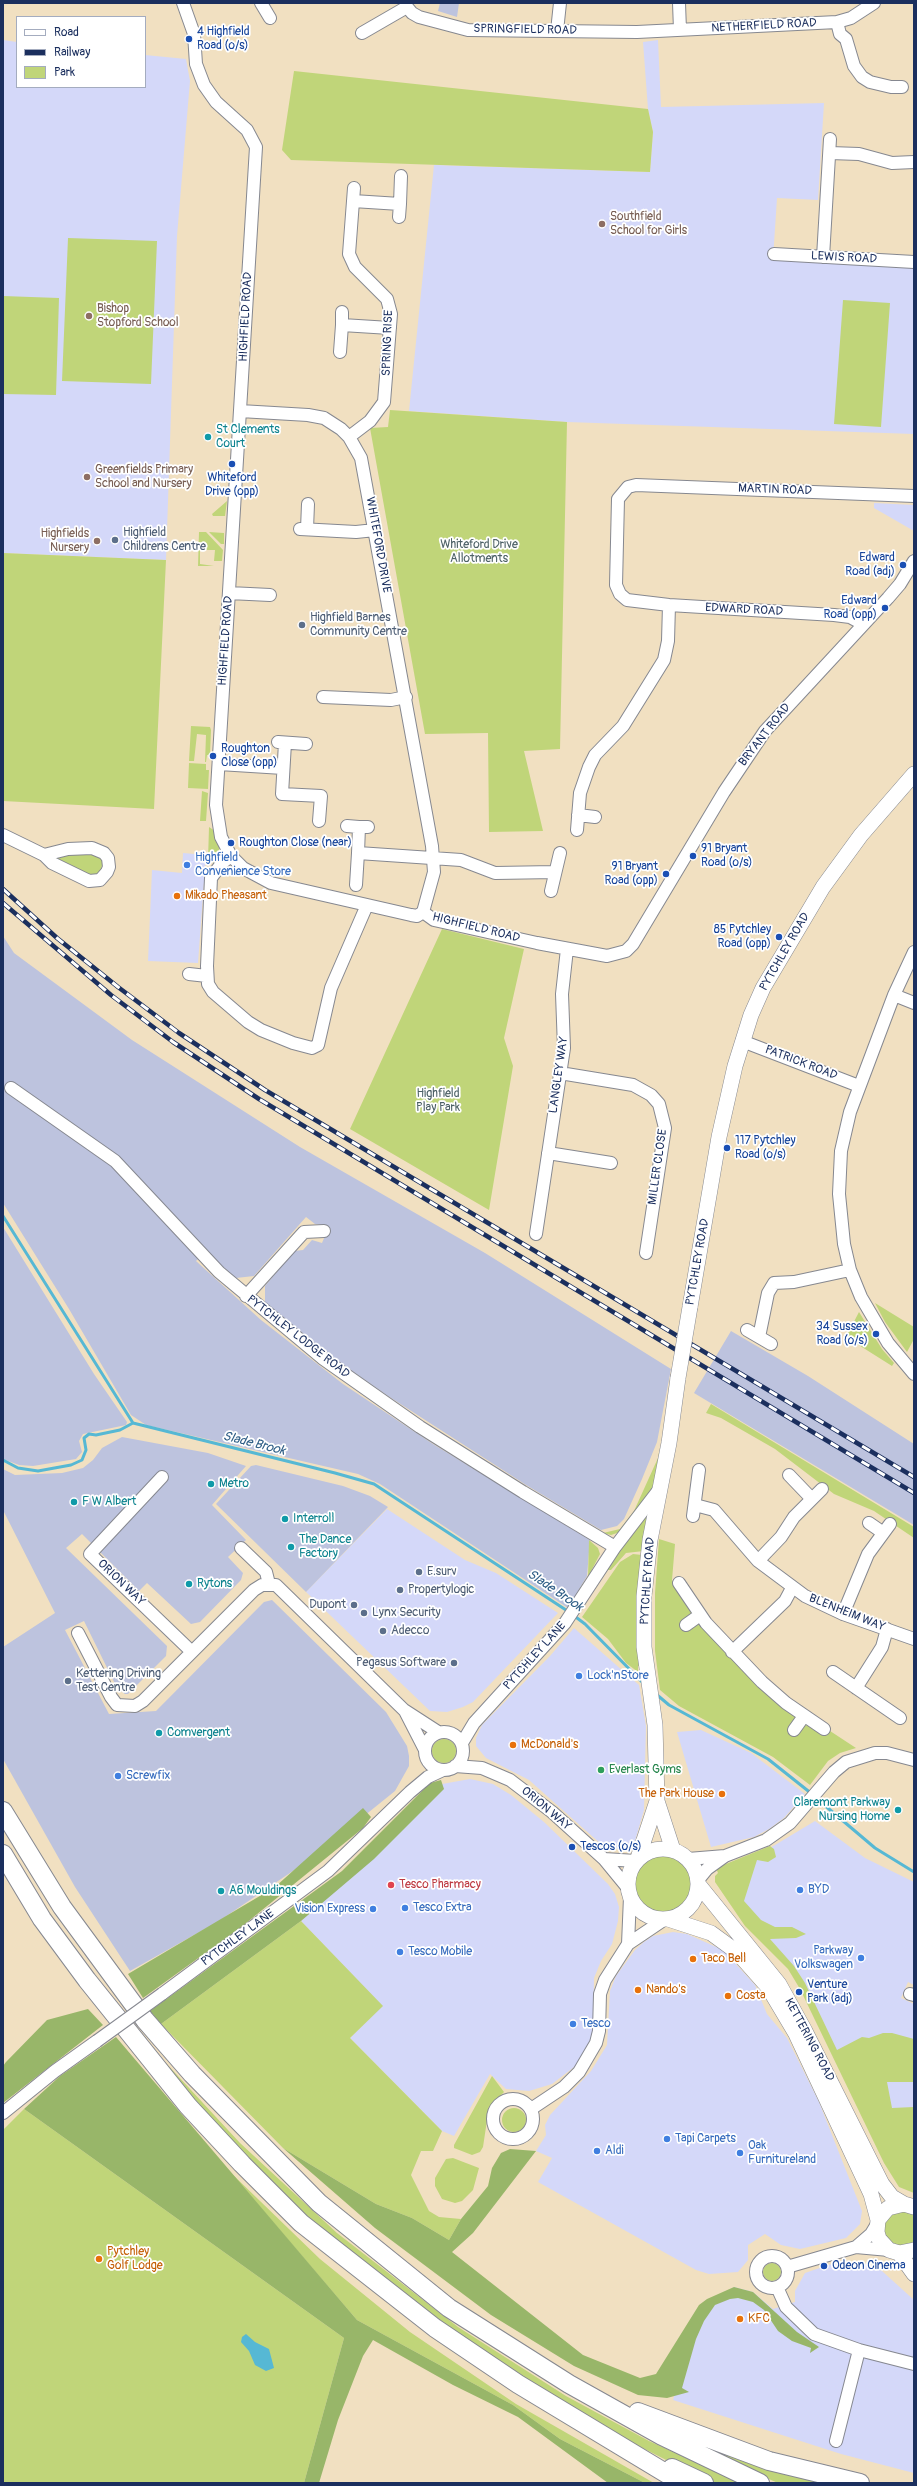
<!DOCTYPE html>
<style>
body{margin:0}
#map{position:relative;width:917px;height:2486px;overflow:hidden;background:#f1e0c1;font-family:Pangolin,sans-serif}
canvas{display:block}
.frame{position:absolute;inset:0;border:4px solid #1b2f5e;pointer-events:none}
.legend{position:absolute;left:16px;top:16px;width:130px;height:72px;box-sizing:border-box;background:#fff;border:1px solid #a4acbf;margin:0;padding:5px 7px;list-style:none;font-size:12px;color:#1b2f5e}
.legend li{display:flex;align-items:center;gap:8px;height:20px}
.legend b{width:20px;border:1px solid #a4acbf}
</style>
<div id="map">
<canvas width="917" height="2486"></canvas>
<div class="frame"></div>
<ul class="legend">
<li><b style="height:5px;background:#fff"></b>Road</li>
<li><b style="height:5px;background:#1b2f5e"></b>Railway</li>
<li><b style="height:11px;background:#c0d579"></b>Park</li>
</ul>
</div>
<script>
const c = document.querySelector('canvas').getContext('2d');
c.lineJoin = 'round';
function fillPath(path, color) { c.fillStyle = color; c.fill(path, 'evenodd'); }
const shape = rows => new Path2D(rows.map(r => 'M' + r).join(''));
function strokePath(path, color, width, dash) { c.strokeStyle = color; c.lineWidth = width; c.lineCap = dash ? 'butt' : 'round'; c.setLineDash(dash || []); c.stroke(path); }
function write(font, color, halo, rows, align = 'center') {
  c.font = font + ' Pangolin,sans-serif'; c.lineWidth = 3.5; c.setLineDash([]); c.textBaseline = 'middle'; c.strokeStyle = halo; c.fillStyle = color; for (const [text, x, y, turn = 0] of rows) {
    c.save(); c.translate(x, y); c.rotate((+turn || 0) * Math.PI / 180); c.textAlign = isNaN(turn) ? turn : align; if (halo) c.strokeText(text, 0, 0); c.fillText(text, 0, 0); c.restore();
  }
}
fillPath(shape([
 [3,40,17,42,17,87,145,87,145,55,186,59,190,81,177,236,166,560,3,553],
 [658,40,661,107,824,103,818,200,777,198,773,259,914,268,914,434,567,422,409,411,434,165,650,172,653,132,648,109,643,42],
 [874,503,914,505,914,531,874,508],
 [183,853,206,855,198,963,148,961,152,870,182,873],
 [387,1509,465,1560,496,1573,558,1613,473,1702,463,1707,447,1712,430,1711,306,1592],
 [574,1628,639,1685,646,1726,644,1810,635,1841,624,1849,608,1848,602,1845,529,1780,486,1758,476,1746,476,1738,482,1725,550,1656],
 [701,1730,751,1753,805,1794,784,1818,769,1829,754,1837,711,1847,677,1732],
 [470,1779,493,1784,511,1795,544,1822,608,1884,615,1894,619,1907,618,1921,612,1944,601,1961,594,1978,593,2039,578,2064,552,2084,529,2091,506,2089,490,2074,454,2136,442,2131,350,2038,382,2006,301,1921,425,1797,442,1784],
 [815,1821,865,1858,914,1882,914,1985,908,1982,901,1998,914,2004,914,2187,897,2178,801,1981,733,1891,755,1857],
 [673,1932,687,1934,723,1950,755,1985,767,2014,787,2038,819,2102,862,2211,860,2224,846,2238,800,2249,781,2245,765,2234,748,2245,748,2260,738,2272,709,2274,696,2270,538,2182,552,2158,536,2151,546,2135,545,2125,550,2115,591,2071,607,2045,610,1991,616,1976,635,1950,644,1942,653,1936],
 [840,2261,866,2264,882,2271,914,2300,914,2473,841,2454,673,2400,696,2320,734,2287,753,2292,773,2309,795,2302,795,2291,805,2273]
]), '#d4d8f9');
fillPath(shape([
 [440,3,459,3,457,17,438,11],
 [3,936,14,953,132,1040,300,1147,485,1253,671,1369,657,1442,642,1479,624,1519,617,1526,601,1530,526,1485,388,1396,332,1357,265,1303,265,1286,294,1251,303,1250,312,1240,322,1243,329,1226,315,1224,306,1217,254,1276,236,1278,205,1252,196,1261,261,1320,343,1384,433,1444,590,1540,587,1576,568,1608,380,1484,358,1474,146,1425,131,1415,69,1309,3,1203],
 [3,1227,94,1374,127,1422,126,1425,83,1434,79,1441,82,1452,76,1459,33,1466,19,1465,3,1459],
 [731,1331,808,1376,914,1444,914,1525,694,1393],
 [122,1437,208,1453,246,1466,212,1505,246,1540,228,1557,243,1573,241,1580,200,1622,191,1624,147,1583,139,1591,82,1534,66,1548,167,1646,166,1656,128,1694,125,1694,117,1688,84,1621,65,1630,109,1714,156,1711,264,1602,272,1600,386,1712,407,1746,409,1756,409,1766,395,1791,312,1858,219,1921,130,1971,75,1887,3,1759,3,1647,55,1613,3,1510,3,1469,15,1475,62,1473,83,1468,93,1460,102,1448],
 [256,1465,343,1486,370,1496,388,1507,306,1592,216,1504,251,1466]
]), '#bdc3de');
fillPath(shape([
 [294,71,648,109,653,132,650,172,291,160,282,150],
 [68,238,157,241,151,384,62,381],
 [3,296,59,298,56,395,3,394],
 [843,300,890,303,881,427,834,424],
 [390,410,567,422,560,749,524,751,543,831,489,832,488,733,425,734,370,428,388,427],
 [227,501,225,516,213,516,212,514],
 [199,532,206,532,223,550,222,561,214,561,215,550,200,550,200,564,214,566,198,566],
 [209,532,224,533,224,544,221,544],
 [3,553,166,560,154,809,3,801],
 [191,726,210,727,211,730,210,755,207,755,206,762,205,762,206,735,197,734,194,761,189,761],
 [189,763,206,764,206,770,209,770,208,789,188,788],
 [202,791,208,793,206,821,200,821],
 [209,827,215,831,219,843,219,857,214,863,208,860],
 [82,852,99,855,103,861,100,874,92,877,56,860,56,857],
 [442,929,524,949,504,1038,513,1066,489,1210,350,1129],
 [875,1303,914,1327,914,1339,907,1352,885,1322],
 [859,1312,882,1349,894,1363,892,1366,846,1337],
 [711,1404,914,1527,914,1538,874,1511,834,1494,775,1449,721,1418,706,1413],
 [660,1447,654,1488,620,1532,611,1535,603,1533,620,1529,634,1511,658,1458],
 [649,1510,644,1551,626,1553,611,1570,607,1570,617,1553],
 [659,1539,675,1544,672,1580,691,1609,691,1616,794,1712,803,1725,824,1727,856,1748,840,1753,828,1761,810,1785,773,1757,679,1706,660,1690,655,1651,655,1593],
 [589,1540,598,1548,600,1554,588,1577],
 [633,1554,642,1555,643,1665,638,1666,638,1672,626,1663,608,1639,582,1617,620,1562],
 '432 1751a12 12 0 1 1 24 0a12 12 0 1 1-24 0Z',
 [770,1846,774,1849,776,1857,768,1862,757,1860,744,1901,761,1920,775,1927,792,1927,806,1934,796,1938,770,1939,794,1966,805,1983,837,2050,862,2037,869,2038,883,2033,892,2033,914,2039,914,2082,887,2082,892,2108,914,2107,914,2193,899,2187,884,2163,800,1989,788,1969,745,1926,715,1882,715,1876,718,1873,716,1868],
 '634 1883a29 29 0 1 1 58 0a29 29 0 1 1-58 0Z',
 [301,1921,383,2006,350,2038,442,2131,433,2151,421,2151,411,2175,429,2211,439,2217,461,2219,449,2240,412,2218,376,2204,283,2148,161,2024],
 [161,2062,165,2062,240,2143,337,2233,458,2327,566,2396,649,2441,741,2483,715,2483,672,2463,623,2438,486,2358,320,2231,232,2145],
 [492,2076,504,2092,489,2107,483,2147,480,2152,472,2155,454,2148,454,2145],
 '502 2120a12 12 0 1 1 24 0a12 12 0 1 1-24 0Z',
 [24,2109,344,2338,304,2483,3,2483,3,2130],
 [453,2158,479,2168,473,2190,462,2201,455,2203,442,2199,435,2186,435,2178,446,2159],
 [229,2171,320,2259,410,2332,516,2404,654,2483,645,2483,560,2439,513,2405,357,2320],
 [897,2211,909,2212,914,2215,914,2241,909,2245,898,2245,892,2243,885,2235,884,2223,887,2218],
 '763 2272a9 9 0 1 1 18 0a9 9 0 1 1-18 0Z',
 [705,2446,823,2483,778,2483,704,2451]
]), '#c0d579');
fillPath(shape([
 [441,1780,444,1789,374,1859,301,1921,161,2024,150,2011,342,1871,430,1783],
 [363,1808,371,1817,363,1828,240,1928,143,1998,128,1974,275,1887],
 [88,2009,103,2025,3,2103,3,2066,6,2062,47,2020],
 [116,2037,357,2320,513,2405,560,2439,645,2483,608,2483,518,2417,453,2385,373,2340,363,2356,338,2420,319,2483,304,2483,344,2338,24,2109,60,2076],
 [283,2148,376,2204,412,2218,449,2240,461,2219,488,2186,492,2168,501,2153,510,2149,536,2151,473,2233,452,2252,583,2355,640,2378,656,2374,699,2305,707,2299,734,2287,753,2292,797,2332,819,2347,810,2353,811,2348,792,2341,778,2331,764,2310,753,2302,738,2298,730,2299,715,2305,704,2321,696,2339,682,2388,689,2392,667,2398,638,2395,574,2366,491,2315,375,2228]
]), '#98b669');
fillPath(shape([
 [246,2334,255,2342,269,2349,274,2368,266,2371,255,2365,249,2351,241,2342,242,2337]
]), '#56b8d4');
strokePath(shape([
 [3,1216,133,1423],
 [3,1460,18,1468,38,1471,71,1465,82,1460,86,1450,84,1438,89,1434,96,1435,120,1430,133,1423,335,1473,374,1484,569,1612],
 [573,1615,585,1624,644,1684],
 [656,1694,669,1705,768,1759,812,1794],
 [816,1798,875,1848,914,1872]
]), '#56b8d4', 3);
const minor = shape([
 [183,3,194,34,196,64,204,85,216,102,247,130,256,147,216,805,221,837,231,856,243,868,271,883,411,915,417,916,423,912],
 [261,3,270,18],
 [679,3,680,30],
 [407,7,412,13,419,17,468,30,637,32,837,22,851,18,874,3],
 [837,22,840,34,846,39,854,66,862,77,870,82,891,87,902,87],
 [557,31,560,3],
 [362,33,407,7],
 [830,153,859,154,892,163,914,162],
 [353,201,400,204,401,176],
 [399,217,400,204],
 [774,254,914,262],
 [823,257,830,139],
 [342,325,342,312],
 [340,352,342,325,390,328],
 [240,411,308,415,324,418,341,429,349,437,361,458,432,846,434,872,423,912],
 [349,437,370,421,384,402,391,314,387,299,355,267,349,254,354,188],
 [300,529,356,532,375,530],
 [307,529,308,504],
 [229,593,270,595],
 [863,624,850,617,834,615,669,605,627,600,620,594,616,585,618,499,628,487,636,485,914,496],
 [323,697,391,700,406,697],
 [278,742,306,744],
 [285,743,282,794,321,796,319,821],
 [219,764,283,768],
 [578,815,595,817],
 [347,826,359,827],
 [577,830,580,793,589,767,595,755,623,726,664,660,668,641,669,605],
 [3,835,44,855,52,863,89,881,100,880,107,872,109,867,108,858,104,853,92,848,68,849,44,855],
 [358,853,359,827,368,827],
 [231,856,222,863,211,878,207,966,208,984,213,992,248,1022,261,1030,293,1043,312,1048,318,1045,331,988,367,905],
 [356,885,358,853,461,860,495,873,555,872],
 [551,891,560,853],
 [423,912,434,920,537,943,607,956,626,951,633,944,724,792,765,731,888,598,900,584,914,561],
 [914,952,894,995,850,1112,841,1151,839,1194,844,1244,850,1270,861,1297,888,1343,914,1374],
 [189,974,207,976],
 [894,995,914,1003],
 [742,1041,859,1086],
 [560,1073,633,1085,651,1095,659,1104,665,1128,646,1253],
 [11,1088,115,1161,219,1272,322,1358,420,1427,523,1492,615,1547],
 [548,1153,611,1163],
 [536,1234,564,1048,562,994,567,949],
 [246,1296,304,1232,324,1231],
 [747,1330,771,1344],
 [759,1337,768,1293,774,1283,794,1282,850,1270],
 [162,1477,90,1554,192,1652],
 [812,1499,822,1489],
 [695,1505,714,1510,758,1561,805,1596,843,1614,914,1639],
 [693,1516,699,1470],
 [869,1523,882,1532],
 [241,1548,266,1572,269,1584],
 [758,1561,781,1537,794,1517,812,1499,789,1475],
 [679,1583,706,1623,762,1682,786,1703,824,1729],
 [843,1614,868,1554,890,1524],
 [686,1625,700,1615],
 [78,1633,111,1697,117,1705,135,1706,143,1701,254,1590,262,1585,276,1585,404,1710,438,1732],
 [732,1652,785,1601,792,1588],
 [833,1672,900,1718],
 [856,1688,882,1647,887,1629],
 [405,1711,424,1748],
 [794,1730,804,1716],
 '425 1751a19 19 0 1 1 38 0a19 19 0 1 1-38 0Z',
 [462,1743,474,1723,565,1623,615,1547,658,1491],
 [455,1766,482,1768,510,1780,552,1812,604,1859,627,1887],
 [604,1859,636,1861],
 [688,1859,725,1856],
 [698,1880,707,1869,725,1856,766,1840,790,1823,834,1772,846,1762,875,1753,887,1753,914,1760],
 [628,1944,630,1897],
 [162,1994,328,1871,410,1792,428,1777,443,1770],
 [910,1994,914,1995],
 '493 2119a20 20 0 1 1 40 0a20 20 0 1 1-40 0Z',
 [531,2109,564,2087,579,2072,596,2043,599,2031,600,1994,605,1980,628,1944,665,1919],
 [3,2113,55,2071,97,2041],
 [856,2247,871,2234,877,2224],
 '756 2272a16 16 0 1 1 32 0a16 16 0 1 1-32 0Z',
 [787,2267,856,2247,889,2250],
 [777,2287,786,2307,814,2334,859,2350,914,2364],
 [836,2441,859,2350]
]);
const major = shape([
 [690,1307,719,1137,735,1066,751,1015,763,988,823,887,861,835,914,774],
 [657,1801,673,1850],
 '628 1884a35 35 0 1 1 70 0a35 35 0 1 1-70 0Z',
 [638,1858,657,1801,655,1725,644,1647,644,1596,650,1540,669,1443,678,1378],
 [698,1884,779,1984,805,2031,882,2184,892,2197,904,2204],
 [668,1919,711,1933,737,1952,768,1987,796,2034,871,2194,878,2220],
 [914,2207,904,2204,888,2208,878,2220,877,2232,879,2239,889,2250,899,2253,914,2250],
 [899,2253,914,2274]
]);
const highway = shape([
 [3,1811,62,1907,145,2020,192,2074,319,2203,449,2308,569,2384,662,2436,760,2483],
 [3,1854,42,1919,87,1980,188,2106,242,2164,301,2223,435,2328,518,2384,682,2483],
 [638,2412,769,2461,860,2483],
 [672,2468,704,2483]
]);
strokePath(minor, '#868890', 14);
strokePath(major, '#868890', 16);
strokePath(highway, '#868890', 20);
strokePath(minor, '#fff', 12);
strokePath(major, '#fff', 15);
strokePath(highway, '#fff', 18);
const rail = shape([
 [3,889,57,938,118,987,179,1033,265,1090,914,1477],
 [3,903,111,995,173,1042,259,1099,914,1493]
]);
strokePath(rail, '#1b2f5e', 4.5);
strokePath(rail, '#fff', 3, [9]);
const minorBridge = shape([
 [97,2041,162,1994]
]);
const majorBridge = shape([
 [678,1378,690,1307]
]);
strokePath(minorBridge, '#868890', 14, []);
strokePath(majorBridge, '#868890', 16, []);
strokePath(minorBridge, '#fff', 12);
strokePath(majorBridge, '#fff', 15);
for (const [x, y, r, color] of [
 [189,39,4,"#1a4fb4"],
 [602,224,4,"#8d6e63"],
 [89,316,4,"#8d6e63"],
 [208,437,4,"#0f9aa8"],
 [232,464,4,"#1a4fb4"],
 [87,477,4,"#8d6e63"],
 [115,540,4,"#5c6f8a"],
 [97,541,4,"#8d6e63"],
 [903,565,4,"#1a4fb4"],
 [885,608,4,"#1a4fb4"],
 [302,625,4,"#5c6f8a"],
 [213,756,4,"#1a4fb4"],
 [231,843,4,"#1a4fb4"],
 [693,856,4,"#1a4fb4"],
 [187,865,4,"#3f7fe0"],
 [666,874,4,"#1a4fb4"],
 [177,896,4,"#e8710a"],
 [779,937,4,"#1a4fb4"],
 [727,1148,4,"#1a4fb4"],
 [876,1334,4,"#1a4fb4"],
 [211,1484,4,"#0f9aa8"],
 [74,1502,4,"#0f9aa8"],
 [285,1519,4,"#0f9aa8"],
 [291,1547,4,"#0f9aa8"],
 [419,1572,4,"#5c6f8a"],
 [189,1584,4,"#0f9aa8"],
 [400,1590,4,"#5c6f8a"],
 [354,1605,4,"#5c6f8a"],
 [364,1613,4,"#5c6f8a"],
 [383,1631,4,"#5c6f8a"],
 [454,1663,4,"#5c6f8a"],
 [579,1676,4,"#3f7fe0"],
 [68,1681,4,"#5c6f8a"],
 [159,1733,4,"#0f9aa8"],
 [513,1745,4,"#e8710a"],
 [601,1770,4,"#2e9e5b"],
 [118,1776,4,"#3f7fe0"],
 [722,1794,4,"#e8710a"],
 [898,1810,4,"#0f9aa8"],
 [572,1847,4,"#1a4fb4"],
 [391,1885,4,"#e0444e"],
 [800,1890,4,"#3f7fe0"],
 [221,1891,4,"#0f9aa8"],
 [405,1908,4,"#3f7fe0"],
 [373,1909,4,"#3f7fe0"],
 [400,1952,4,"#3f7fe0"],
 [861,1958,4,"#3f7fe0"],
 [693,1959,4,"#e8710a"],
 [638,1990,4,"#e8710a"],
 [799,1992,4,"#1a4fb4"],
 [728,1996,4,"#e8710a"],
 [573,2024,4,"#3f7fe0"],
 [667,2139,4,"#3f7fe0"],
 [597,2151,4,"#3f7fe0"],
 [740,2153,4,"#3f7fe0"],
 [99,2259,4,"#e8710a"],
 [824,2266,4,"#1a4fb4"],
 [740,2319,4,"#e8710a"]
]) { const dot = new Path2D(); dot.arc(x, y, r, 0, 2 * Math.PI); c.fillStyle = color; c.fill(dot); strokePath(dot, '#fff', 1.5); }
write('12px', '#1b2f5e', '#fff', [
 ["NETHERFIELD ROAD",764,26,-3],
 ["SPRINGFIELD ROAD",525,30,1],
 ["LEWIS ROAD",844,258,3],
 ["HIGHFIELD ROAD",246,317,-87],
 ["SPRING RISE",388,343,-88],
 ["MARTIN ROAD",775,490,2],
 ["WHITEFORD DRIVE",378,545,80],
 ["EDWARD ROAD",744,610,3],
 ["HIGHFIELD ROAD",226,641,-86],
 ["BRYANT ROAD",765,735,-52],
 ["HIGHFIELD ROAD",476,928,14],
 ["PYTCHLEY ROAD",785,952,-60],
 ["PATRICK ROAD",801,1063,21],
 ["LANGLEY WAY",559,1075,-82],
 ["MILLER CLOSE",658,1167,-82],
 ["PYTCHLEY ROAD",698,1262,-80],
 ["PYTCHLEY LODGE ROAD",298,1337,38],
 ["PYTCHLEY ROAD",648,1581,-86],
 ["ORION WAY",121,1583,44],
 ["BLENHEIM WAY",847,1613,22],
 ["PYTCHLEY LANE",535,1656,-48],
 ["ORION WAY",546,1809,40],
 ["PYTCHLEY LANE",238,1938,-36],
 ["KETTERING ROAD",809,2040,62]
]);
write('12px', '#164399', '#fff', [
 ["4 Highfield",197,32],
 ["Road (o/s)",197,46],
 ["Whiteford",232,478,"center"],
 ["Drive (opp)",232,492,"center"],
 ["Edward",895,558,"right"],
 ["Road (adj)",895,572,"right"],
 ["Edward",877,601,"right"],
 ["Road (opp)",877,615,"right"],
 ["Roughton",221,749],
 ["Close (opp)",221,763],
 ["Roughton Close (near)",239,843],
 ["91 Bryant",701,849],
 ["Road (o/s)",701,863],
 ["91 Bryant",658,867,"right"],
 ["Road (opp)",658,881,"right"],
 ["85 Pytchley",771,930,"right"],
 ["Road (opp)",771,944,"right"],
 ["117 Pytchley",735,1141],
 ["Road (o/s)",735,1155],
 ["34 Sussex",868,1327,"right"],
 ["Road (o/s)",868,1341,"right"],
 ["Tescos (o/s)",580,1847],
 ["Venture",807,1985],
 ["Park (adj)",807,1999],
 ["Odeon Cinema",832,2266]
], 'left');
write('12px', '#785e54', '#fff', [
 ["Southfield",610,217],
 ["School for Girls",610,231],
 ["Bishop",97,309],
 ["Stopford School",97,323],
 ["Greenfields Primary",95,470],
 ["School and Nursery",95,484],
 ["Highfields",89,534,"right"],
 ["Nursery",89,548,"right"]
], 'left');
write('12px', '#0d838f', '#fff', [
 ["St Clements",216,430],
 ["Court",216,444],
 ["Metro",219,1484],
 ["F W Albert",82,1502],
 ["Interroll",293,1519],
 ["The Dance",299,1540],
 ["Factory",299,1554],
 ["Rytons",197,1584],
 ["Comvergent",167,1733],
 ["Claremont Parkway",890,1803,"right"],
 ["Nursing Home",890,1817,"right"],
 ["A6 Mouldings",229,1891]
], 'left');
write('12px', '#4e5e75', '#fff', [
 ["Highfield",123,533],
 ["Childrens Centre",123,547],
 ["Highfield Barnes",310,618],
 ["Community Centre",310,632],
 ["E.surv",427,1572],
 ["Propertylogic",408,1590],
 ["Dupont",346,1605,"right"],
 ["Lynx Security",372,1613],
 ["Adecco",391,1631],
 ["Pegasus Software",446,1663,"right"],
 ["Kettering Driving",76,1674],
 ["Test Centre",76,1688]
], 'left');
write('12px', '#4d6166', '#fff', [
 ["Whiteford Drive",479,545],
 ["Allotments",479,559],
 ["Highfield",438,1094],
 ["Play Park",438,1108]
]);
write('12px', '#366cbe', '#fff', [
 ["Highfield",195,858],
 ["Convenience Store",195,872],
 ["Lock'nStore",587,1676],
 ["Screwfix",126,1776],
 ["BYD",808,1890],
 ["Tesco Extra",413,1908],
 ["Vision Express",365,1909,"right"],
 ["Parkway",853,1951,"right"],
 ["Volkswagen",853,1965,"right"],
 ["Tesco Mobile",408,1952],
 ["Tesco",581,2024],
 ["Tapi Carpets",675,2139],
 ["Oak",748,2146],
 ["Furnitureland",748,2160],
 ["Aldi",605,2151]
], 'left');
write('12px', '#c56008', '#fff', [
 ["Mikado Pheasant",185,896],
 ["McDonald's",521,1745],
 ["The Park House",714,1794,"right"],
 ["Taco Bell",701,1959],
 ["Nando's",646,1990],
 ["Costa",736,1996],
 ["Pytchley",107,2252],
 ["Golf Lodge",107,2266],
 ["KFC",748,2319]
], 'left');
write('12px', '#27864d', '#fff', [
 ["Everlast Gyms",609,1770]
], 'left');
write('12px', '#be3a42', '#fff', [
 ["Tesco Pharmacy",399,1885]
], 'left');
write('italic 13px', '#305f87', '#fff', [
 ["Slade Brook",254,1444,14],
 ["Slade Brook",555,1591,34]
]);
</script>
